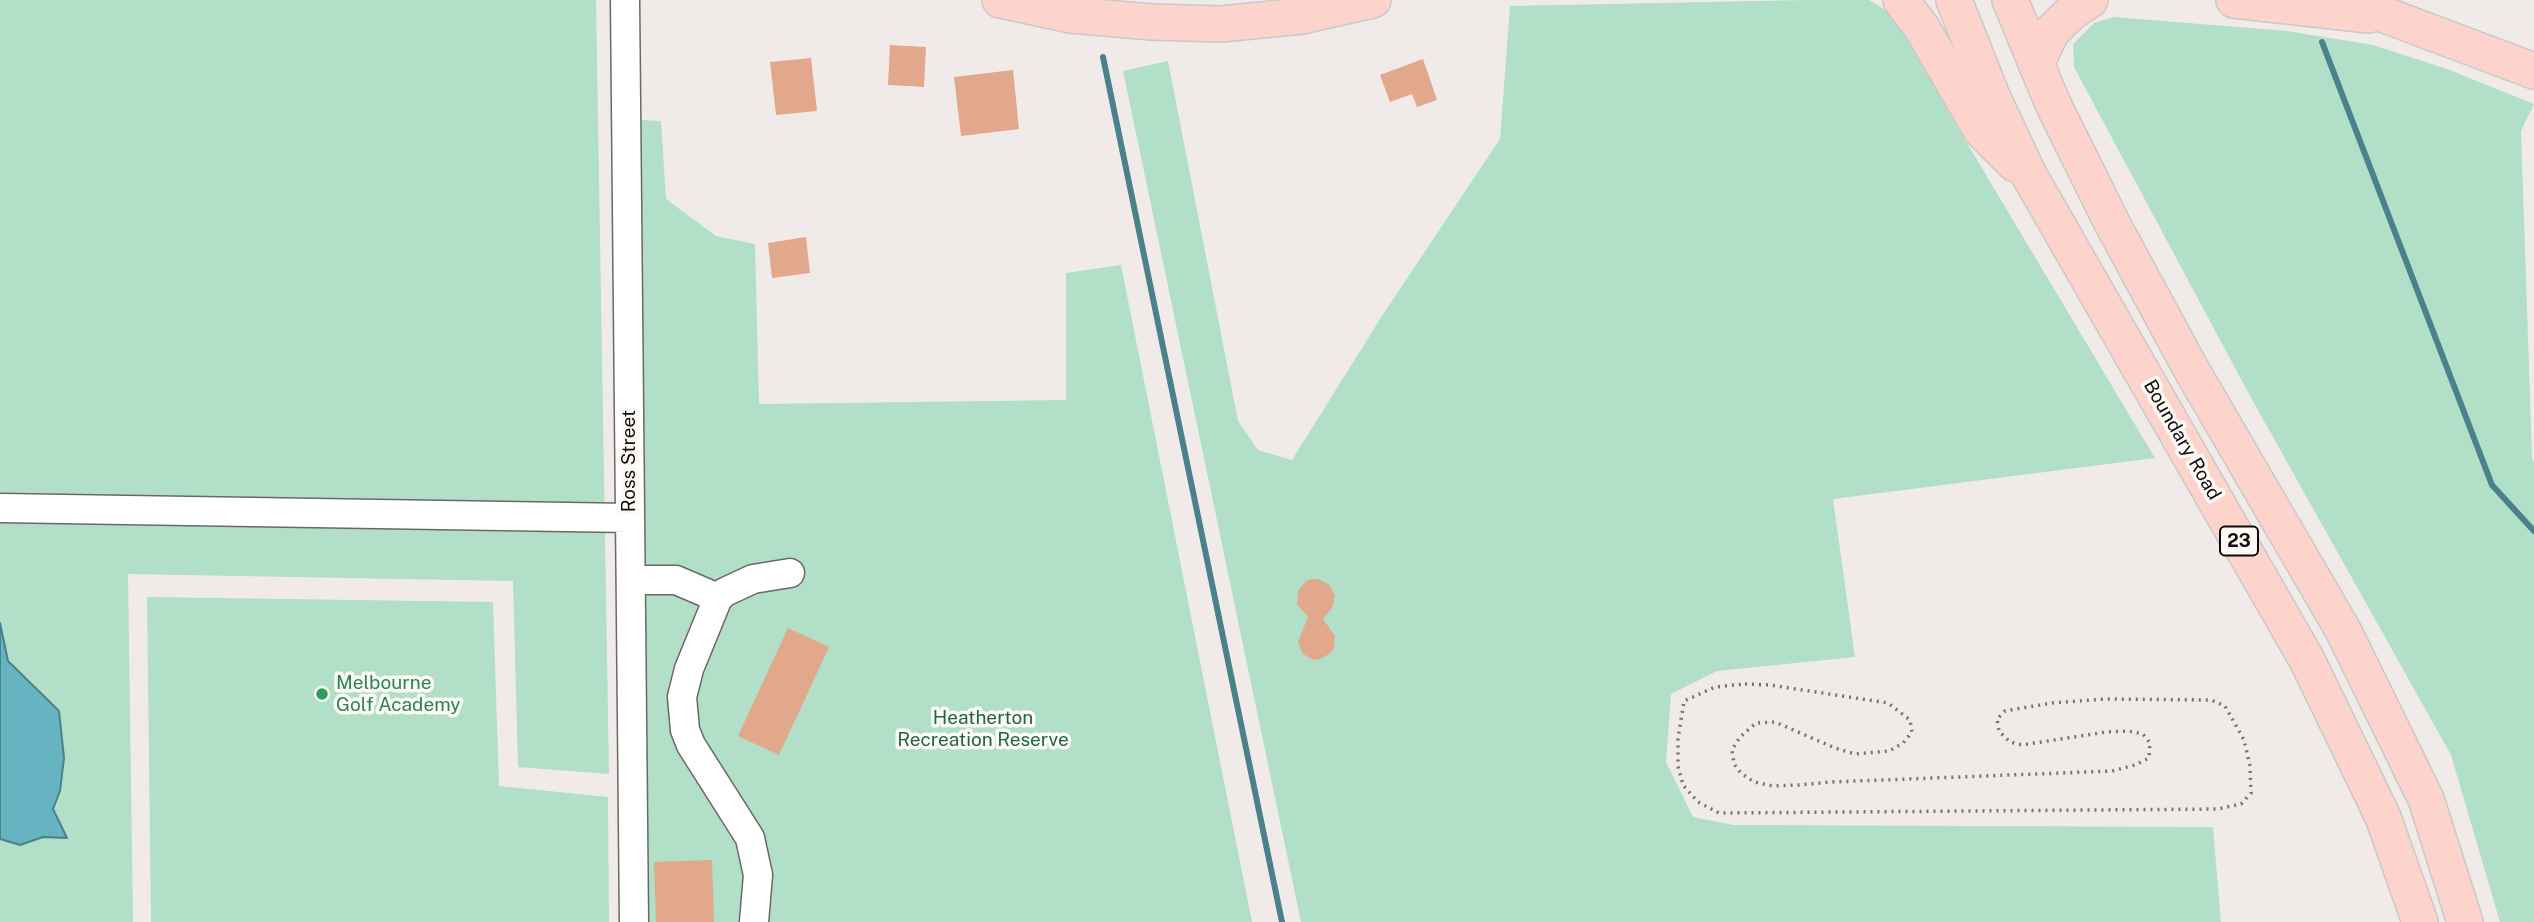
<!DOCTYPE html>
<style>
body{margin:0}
canvas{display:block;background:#f0ebe9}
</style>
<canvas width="2534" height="922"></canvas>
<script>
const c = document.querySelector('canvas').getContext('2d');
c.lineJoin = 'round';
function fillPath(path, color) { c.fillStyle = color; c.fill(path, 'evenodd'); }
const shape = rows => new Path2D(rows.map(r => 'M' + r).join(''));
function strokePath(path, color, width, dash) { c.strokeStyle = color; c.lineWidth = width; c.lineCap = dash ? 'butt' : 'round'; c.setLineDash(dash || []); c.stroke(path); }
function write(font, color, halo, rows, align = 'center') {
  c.font = font + ' "Public Sans",sans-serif'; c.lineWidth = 7; c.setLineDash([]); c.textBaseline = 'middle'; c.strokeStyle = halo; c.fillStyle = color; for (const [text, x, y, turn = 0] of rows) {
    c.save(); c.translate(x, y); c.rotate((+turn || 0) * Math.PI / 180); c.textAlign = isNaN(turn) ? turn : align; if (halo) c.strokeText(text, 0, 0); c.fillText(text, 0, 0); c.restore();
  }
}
fillPath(shape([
 [0,0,596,0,609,774,518,767,513,581,128,574,133,922,0,922],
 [1807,0,1869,0,1899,18,1952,118,2155,458,1833,499,1855,657,1717,671,1671,694,1666,762,1693,817,1733,825,2213,827,2221,922,1301,922,1123,71,1168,61,1238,421,1258,450,1292,460,1382,316,1500,139,1510,6],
 [2114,17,2287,31,2373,45,2447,69,2534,104,2521,131,2532,457,2534,463,2534,922,2500,922,2451,755,2250,396,2074,67,2073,44,2094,23],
 [639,120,661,121,666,199,716,236,755,244,759,404,1066,400,1066,273,1121,265,1252,922,648,922],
 [147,597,493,602,499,786,608,797,609,922,151,922]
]), '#b1dfc7');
const water = shape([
 [0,623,8,661,59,711,64,758,60,791,53,809,67,838,43,837,20,845,0,839,0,623]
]);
fillPath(water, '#66b3c2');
strokePath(water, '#4b818b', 2);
strokePath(shape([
 [2322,42,2492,485,2534,531],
 [1103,57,1282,922]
]), '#4b818b', 6);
fillPath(shape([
 [890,45,926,47,924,87,888,85],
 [811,58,817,111,776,115,770,62],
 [1423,59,1437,100,1417,107,1412,94,1390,102,1380,75],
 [1013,70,1019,129,961,136,954,77],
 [806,237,810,273,772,278,768,243],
 [1312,579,1318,579,1330,585,1335,596,1332,608,1323,619,1335,636,1334,648,1331,653,1320,659,1314,660,1303,654,1298,642,1308,617,1297,604,1298,591,1306,581],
 [788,628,829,647,779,755,738,736],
 [712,860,714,922,656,922,654,862]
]), '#e2a88c');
const minor = shape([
 [625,0,634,922],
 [0,508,629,518],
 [631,580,676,580,718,598],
 [754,922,758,875,750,838,691,745,685,730,682,697,689,669,718,598,725,592,753,579,790,573]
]);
const major = shape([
 [1000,0,1070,15,1152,22,1221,24,1302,16,1373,0],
 [1901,0,1922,28,1981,130,2015,164],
 [1954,0,1992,96,2029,175,2307,660,2383,817,2420,922],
 [2010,0,2053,104,2113,225,2191,369,2343,630,2426,799,2465,922],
 [2234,0,2369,15],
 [2345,0,2534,71],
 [2036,64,2052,31,2073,11,2090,0]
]);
strokePath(minor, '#6c6866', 31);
strokePath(major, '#cac9c9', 38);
strokePath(shape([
 [1745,684,1770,685,1888,703,1910,720,1912,732,1903,743,1889,751,1855,754,1835,748,1775,722,1756,723,1740,737,1732,750,1734,764,1741,773,1754,782,1773,786,1799,785,1831,782,2112,771,2135,765,2149,758,2150,743,2143,734,2128,731,2106,732,2022,745,2010,742,1999,731,1997,719,2005,711,2052,703,2105,699,2211,700,2225,706,2244,740,2250,766,2251,793,2241,804,2218,809,1719,813,1698,802,1683,785,1678,766,1678,739,1684,701,1715,687,1745,684]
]), '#767372', 3.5, [2, 5]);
strokePath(minor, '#fff', 28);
strokePath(major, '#fcd4cc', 35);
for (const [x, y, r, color] of [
 [322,694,7,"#2e9e5b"]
]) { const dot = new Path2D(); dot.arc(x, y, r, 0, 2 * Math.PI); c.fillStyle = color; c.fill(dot); strokePath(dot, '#fdf9f6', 2.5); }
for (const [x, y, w] of [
 [2239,541,38]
]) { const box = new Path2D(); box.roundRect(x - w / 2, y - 14.5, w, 29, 5); c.fillStyle = '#fdf9f6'; c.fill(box); strokePath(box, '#0d0b0b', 2); }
write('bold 18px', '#0d0b0b', null, [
 ["23",2239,541]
]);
write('19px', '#0d0b0b', '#fdf9f6', [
 ["Boundary Road",2182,440,60],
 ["Ross Street",629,461,-90]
]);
write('19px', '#27864d', '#fdf9f6', [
 ["Melbourne",336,683],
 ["Golf Academy",336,705]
], 'left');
write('19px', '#1b6648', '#fdf9f6', [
 ["Heatherton",983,718],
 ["Recreation Reserve",983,740]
]);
</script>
